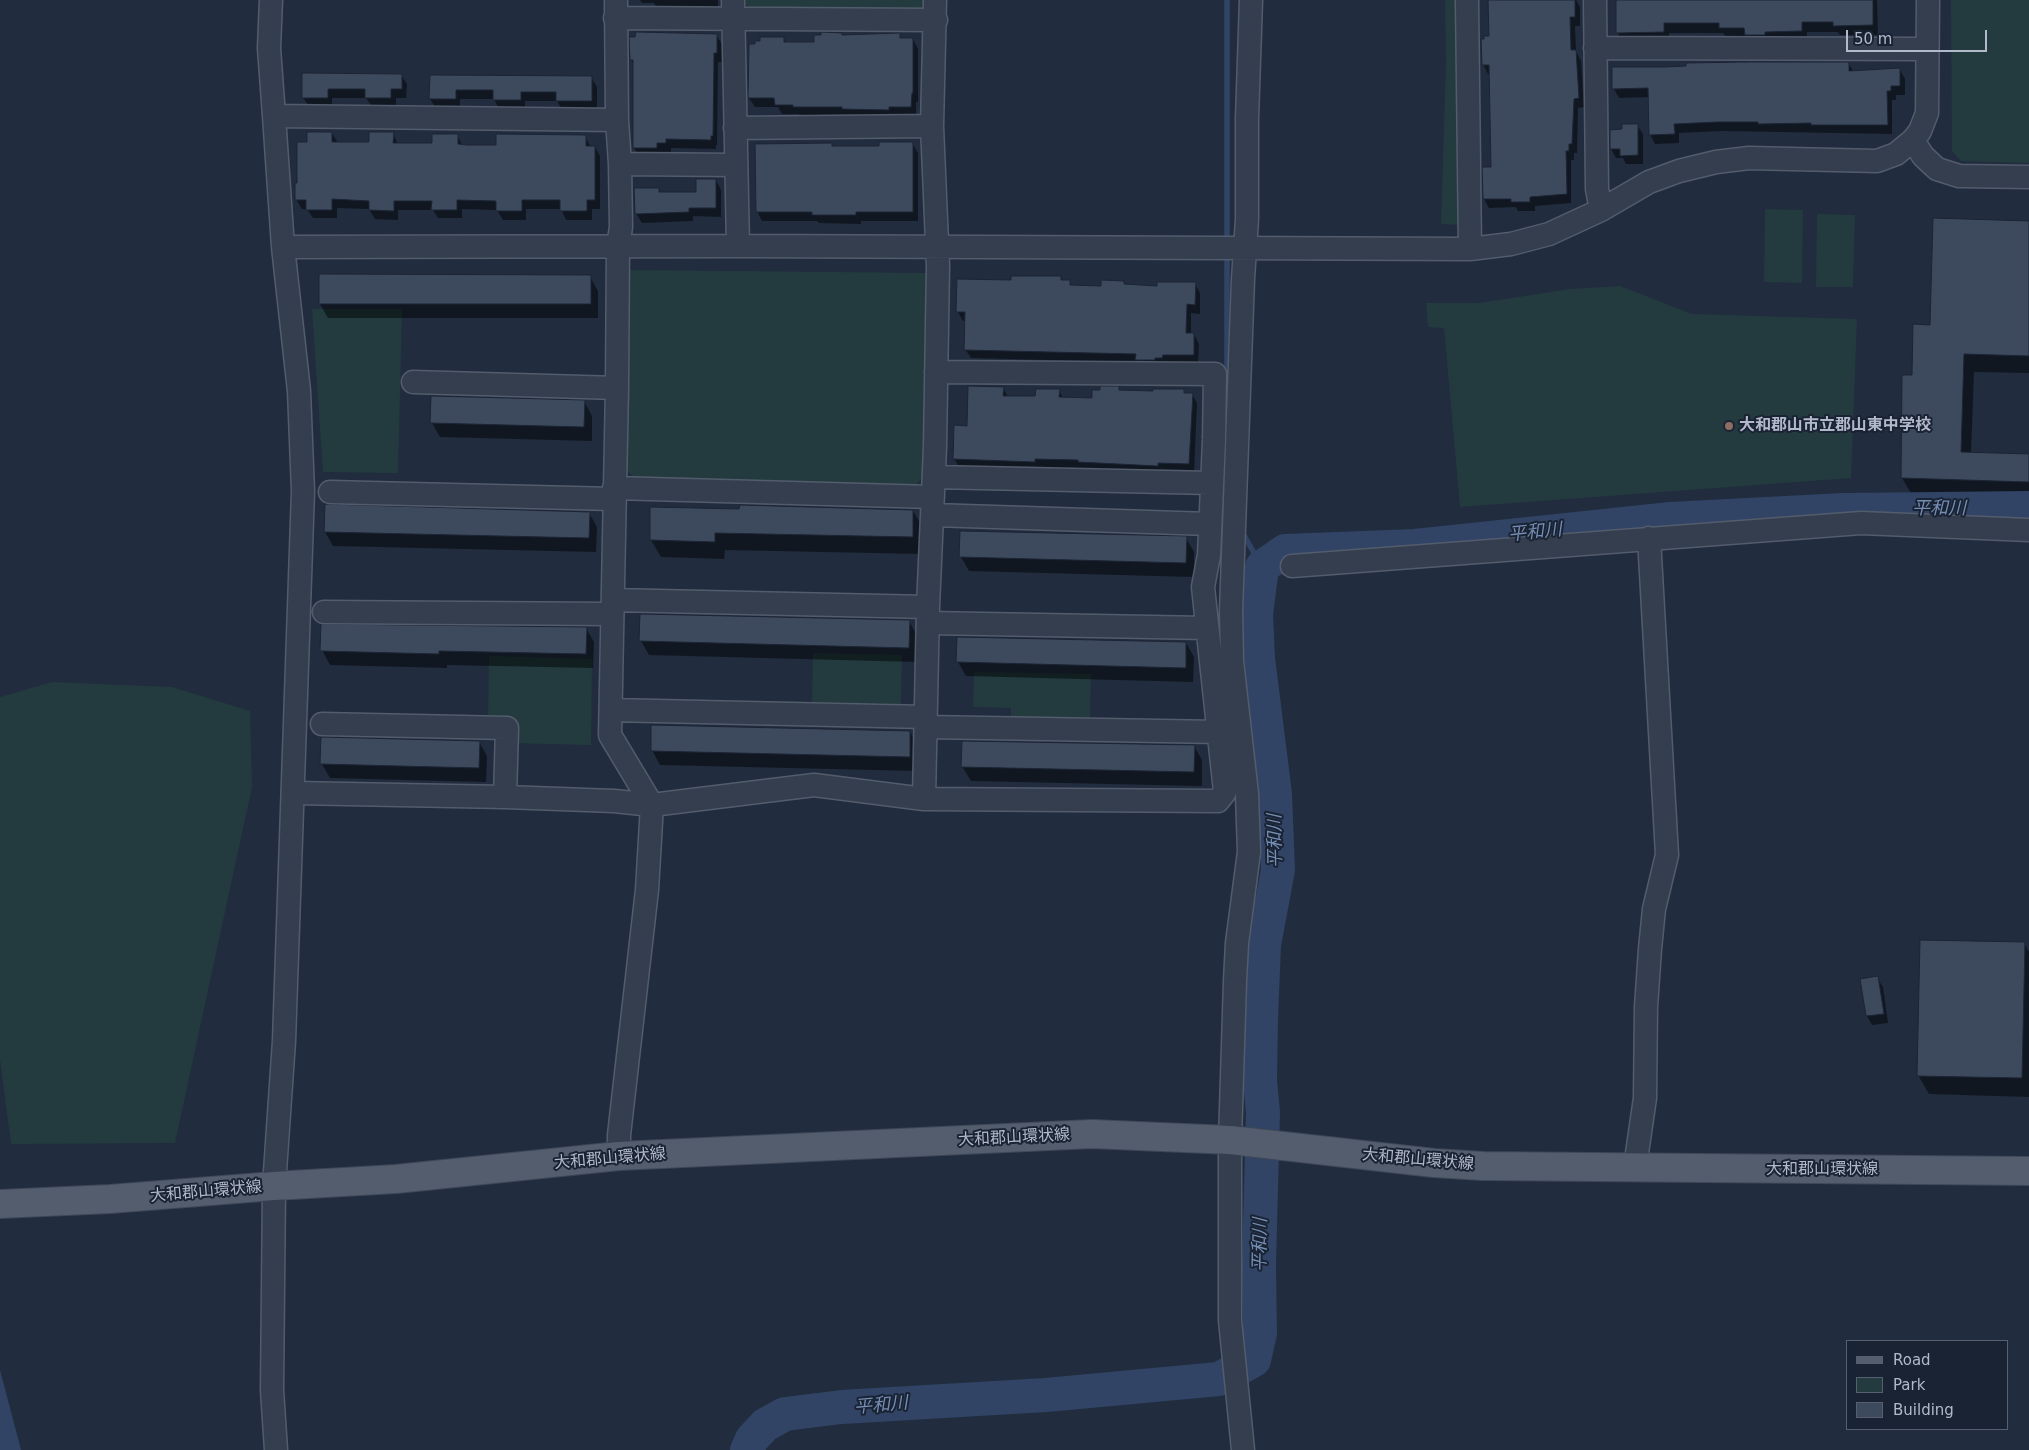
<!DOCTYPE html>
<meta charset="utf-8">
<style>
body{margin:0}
#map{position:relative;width:2029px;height:1450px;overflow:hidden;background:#212c3e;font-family:"DejaVu Sans",sans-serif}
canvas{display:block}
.legend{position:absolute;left:1846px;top:1340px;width:162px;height:90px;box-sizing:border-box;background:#1a2333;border:1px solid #565f6f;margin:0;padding:6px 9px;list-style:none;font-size:15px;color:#b1b9ca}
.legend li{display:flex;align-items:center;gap:10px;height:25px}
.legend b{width:25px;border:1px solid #565f6f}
.scale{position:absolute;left:1846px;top:30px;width:141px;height:22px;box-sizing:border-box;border:2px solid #b1b9ca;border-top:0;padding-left:6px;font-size:15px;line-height:18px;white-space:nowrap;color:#b1b9ca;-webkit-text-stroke:4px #1a2333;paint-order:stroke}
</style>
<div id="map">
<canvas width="2029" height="1450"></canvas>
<ul class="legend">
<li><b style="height:6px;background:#535d6e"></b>Road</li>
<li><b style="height:14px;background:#233b3f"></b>Park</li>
<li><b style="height:14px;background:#3d4a5e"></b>Building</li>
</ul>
<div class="scale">50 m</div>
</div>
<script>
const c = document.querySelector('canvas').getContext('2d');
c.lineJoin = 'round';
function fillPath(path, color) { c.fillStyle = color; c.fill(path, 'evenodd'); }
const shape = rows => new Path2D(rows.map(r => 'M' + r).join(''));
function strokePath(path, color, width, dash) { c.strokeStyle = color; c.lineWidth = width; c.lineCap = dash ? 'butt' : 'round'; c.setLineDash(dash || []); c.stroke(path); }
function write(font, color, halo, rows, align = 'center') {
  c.font = font + ' "DejaVu Sans","Noto Sans JP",sans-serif'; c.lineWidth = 4; c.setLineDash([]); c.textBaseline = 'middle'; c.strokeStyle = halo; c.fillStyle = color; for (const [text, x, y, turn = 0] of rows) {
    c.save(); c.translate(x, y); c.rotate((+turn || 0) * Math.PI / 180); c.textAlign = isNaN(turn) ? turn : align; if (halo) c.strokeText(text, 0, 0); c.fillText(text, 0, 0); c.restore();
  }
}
fillPath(shape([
 [742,0,928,0,928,1,919,10,750,9],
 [1445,0,1461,0,1460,225,1441,224,1446,61],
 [1951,0,2029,0,2029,163,1961,161,1952,151],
 [1765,209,1803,210,1802,283,1764,282],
 [1817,214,1855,215,1853,287,1816,287],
 [629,270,929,273,926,473,916,485,634,478,625,468],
 [1620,286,1692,314,1857,319,1851,478,1460,507,1444,328,1428,327,1426,303,1479,303,1570,289],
 [312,309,402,309,398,473,323,472],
 [813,653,902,655,901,704,812,702],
 [489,656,592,659,591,745,512,743,488,722],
 [974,672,1091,674,1090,721,1011,720,1011,708,973,707],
 [52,682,172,687,250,711,252,787,175,1143,11,1144,0,1059,0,697]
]), '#233b3f');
fillPath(shape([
 [0,1370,21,1450,0,1450]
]), '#314465');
fillPath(shape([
 [640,0,718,0,718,7,656,7,654,3,642,3],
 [1489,0,1576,0,1580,7,1580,26,1575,26,1576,51,1581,61,1584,107,1578,108,1577,153,1574,153,1574,160,1571,160,1571,203,1535,206,1535,211,1518,211,1516,207,1489,208,1484,199,1493,168,1490,74,1488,74,1483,64,1490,37],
 [1617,0,1877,0,1878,35,1840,35,1838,32,1807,32,1807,41,1726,37,1723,33,1669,33,1669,42,1623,43,1618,33],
 [716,35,722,44,722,62,718,62,717,145,716,145,716,149,671,148,671,152,662,152,662,157,640,157,634,148,634,66,631,59],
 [899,35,902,39,913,39,918,49,918,102,916,102,916,116,800,116,799,114,782,114,778,107,755,107,749,98,750,45,783,38,786,43,816,43,842,37],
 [1848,63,1854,72,1900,70,1905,79,1905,95,1896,95,1896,100,1892,100,1892,134,1723,131,1679,133,1679,143,1655,144,1650,134,1649,97,1619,98,1614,89],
 [303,74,401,75,407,84,406,98,396,98,396,107,372,107,366,98,332,98,332,107,309,107,303,97],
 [431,76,591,77,597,87,597,110,562,110,557,101,525,101,525,109,499,109,494,99,460,99,460,108,436,108,430,99],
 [1637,125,1643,134,1643,164,1626,164,1623,158,1616,158,1611,149,1623,131],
 [332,133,338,143,370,143,393,134,398,144,433,144,457,135,462,145,497,146,585,137,591,147,595,147,600,156,600,209,592,209,592,220,566,220,561,209,526,209,526,220,503,220,497,210,462,209,462,218,438,218,433,210,398,210,398,220,375,219,369,209,337,208,337,218,313,218,307,209,302,209,296,199,298,143,308,143],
 [912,143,918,153,918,221,861,221,861,224,819,223,817,221,762,221,757,211,832,144,833,147,880,147],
 [716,180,721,190,721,217,693,216,693,221,642,223,636,213,658,189,660,193,697,193],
 [2029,222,2029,373,1974,372,1971,453,2029,455,2029,499,1912,495,1902,478,1913,377,1931,326],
 [590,277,598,291,598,318,328,318,320,304],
 [1060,277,1062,281,1069,281,1072,287,1102,287,1123,282,1125,285,1158,287,1195,284,1200,293,1200,314,1191,313,1191,334,1194,334,1199,344,1198,364,971,358,965,349,966,321,963,321,958,312,1012,281],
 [1003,388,1008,397,1036,397,1059,391,1063,398,1093,399,1118,388,1120,391,1154,393,1183,391,1185,394,1192,394,1197,403,1194,473,1084,471,1083,469,1040,468,1040,471,960,468,954,459,968,427],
 [584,401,592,416,592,441,440,437,432,423],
 [326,505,589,513,597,527,596,552,333,546,325,532],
 [913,511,923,528,922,554,725,550,724,559,661,557,651,540],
 [1186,538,1194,552,1194,577,969,571,961,557],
 [909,621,917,636,917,662,649,655,641,641],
 [586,628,594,642,593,668,447,665,447,668,330,665,322,650],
 [958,638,1186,643,1194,657,1193,682,966,676,958,662],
 [910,732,918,747,918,771,660,765,652,750],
 [322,738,479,742,487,756,486,782,330,778,322,764],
 [1194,746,1202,760,1202,786,971,781,962,766],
 [2024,943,2029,952,2029,1097,1929,1094,1918,1075],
 [1877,978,1883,987,1888,1023,1872,1025,1867,1016,1861,980]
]), '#0007');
strokePath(shape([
 [1227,243,1227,0],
 [1227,252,1227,410],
 [1225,472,1223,497,1227,504],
 [1241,530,1262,567]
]), '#314465', 5.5);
strokePath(shape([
 [747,1450,752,1439,765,1425,785,1414,842,1407,1046,1395,1219,1379,1254,1360,1260,1333,1259,1265,1263,1112,1260,1081,1261,1019,1264,945,1278,870,1275,794,1258,658,1256,614,1262,567,1285,551,1415,546,1671,519,1844,510,2029,508]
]), '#314465', 34);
const building = shape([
 [1488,0,1575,0,1575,17,1570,17,1571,50,1576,50,1579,98,1574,99,1572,144,1569,144,1569,151,1566,151,1567,194,1530,197,1530,202,1511,202,1511,199,1483,199,1482,167,1491,167,1489,65,1482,65,1481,39,1484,39,1484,36,1489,36,1488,0],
 [1616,0,1873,0,1873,25,1833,26,1833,22,1802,22,1802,31,1765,32,1765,35,1745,35,1744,28,1719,28,1719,23,1664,23,1664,32,1616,33,1616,0],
 [636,32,717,34,717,53,714,53,713,136,711,136,711,140,666,139,666,143,657,143,657,148,633,148,633,60,630,60,629,37,635,37,636,32],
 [821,32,842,33,842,35,900,33,900,38,913,38,913,93,912,93,911,107,889,107,889,110,842,109,842,107,793,107,793,105,775,105,774,98,748,98,749,44,755,44,755,41,760,41,760,37,784,37,784,42,814,42,814,35,821,35,821,32],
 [1745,62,1849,62,1849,71,1900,68,1900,86,1891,86,1891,91,1887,91,1888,125,1811,125,1811,123,1758,124,1758,122,1717,122,1674,124,1675,134,1649,135,1648,88,1612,89,1612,67,1665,67,1686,66,1686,63,1745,62],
 [302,73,402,74,402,89,391,89,391,98,365,98,365,89,328,89,328,98,302,98,302,73],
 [430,75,592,76,592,101,556,101,556,92,521,92,521,100,493,100,493,90,456,90,456,99,429,99,430,75],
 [1622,124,1638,124,1638,155,1620,156,1620,149,1610,149,1610,130,1622,129,1622,124],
 [307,132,332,132,332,142,369,142,369,132,394,132,393,143,432,143,432,134,458,134,458,144,467,145,496,145,496,134,586,135,586,146,595,146,595,200,587,200,587,211,560,211,560,200,522,200,522,211,496,211,496,201,457,200,457,210,431,210,432,201,394,201,394,211,369,210,369,201,332,199,332,210,306,210,306,200,295,200,295,183,297,183,297,142,307,142,307,132],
 [879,142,913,142,913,212,856,212,856,215,812,215,812,212,756,212,755,144,832,143,832,146,879,146,879,142],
 [696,179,716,179,716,208,689,208,689,212,635,214,634,188,659,188,659,192,696,192,696,179],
 [1933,218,2029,221,2029,356,1964,354,1961,452,2029,454,2029,482,1901,478,1902,375,1912,375,1913,324,1930,325,1933,218],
 [319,274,591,275,591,304,319,304,319,274],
 [1011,276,1061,276,1061,280,1070,280,1070,285,1101,286,1101,280,1124,281,1124,284,1157,286,1157,282,1196,282,1195,305,1187,304,1186,333,1194,333,1194,355,1163,355,1162,358,1155,358,1155,360,1135,360,1136,354,964,350,965,312,956,312,957,279,1011,280,1011,276],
 [968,386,1004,387,1003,396,1035,396,1036,389,1060,389,1059,397,1092,398,1092,390,1100,390,1100,386,1119,386,1119,390,1153,391,1153,389,1184,389,1184,393,1193,393,1189,464,1158,463,1158,466,1078,462,1078,460,1035,459,1035,462,953,459,954,425,967,426,968,386],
 [431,396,585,400,584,427,430,423,431,396],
 [325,504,590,512,589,538,324,532,325,504],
 [740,505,913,510,913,537,715,533,715,542,650,540,650,507,739,509,740,505],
 [960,531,1187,536,1186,563,959,557,960,531],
 [640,614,910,620,909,648,639,641,640,614],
 [321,624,587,627,586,654,439,651,439,654,320,651,321,624],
 [957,637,1186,642,1186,668,956,662,957,637],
 [651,725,910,731,910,757,651,751,651,725],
 [321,737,480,741,479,768,320,764,321,737],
 [962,741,1195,745,1194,772,961,767,962,741],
 [1920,940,2025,942,2022,1078,1917,1076,1920,940],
 [1878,976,1884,1014,1866,1016,1860,979,1878,976]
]);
fillPath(building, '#3d4a5e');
strokePath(building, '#1c2535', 1);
const minor = shape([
 [271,0,269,48,274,116,283,247,299,391,303,491,284,1041,274,1186,272,1390,276,1450],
 [616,0,617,120,620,164,621,227,618,246,617,388,610,735,652,805,647,890,619,1135,619,1156],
 [733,0,738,246],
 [1467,0,1470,249],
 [1595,0,1597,189,1601,210],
 [615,18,936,20],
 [1595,48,1927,49],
 [274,116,617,120],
 [735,128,932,126],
 [1913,140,1923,156,1937,169,1959,176,2029,177],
 [620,164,736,165],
 [283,247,738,246,1470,249,1511,244,1549,234,1601,210,1649,182,1679,171,1716,162,1749,158,1877,161,1896,154,1913,140,1920,131,1927,113,1928,0],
 [413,382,617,388],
 [934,477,1212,483],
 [614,488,933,497],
 [330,492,614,499],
 [933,515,1210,524],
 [1292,566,1861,523,2029,530],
 [613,600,928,607],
 [324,612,612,614],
 [928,623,1207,628],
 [611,710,926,717],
 [322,724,507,728,505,797],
 [926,727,1219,732],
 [294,793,505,797,614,801,652,805,814,785,924,799,1218,801,1225,792,1203,587,1209,555,1214,440,1215,374,936,372],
 [924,799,928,607,935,447,938,266,932,126,935,0],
 [1635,1167,1645,1098,1646,1007,1650,949,1654,909,1667,855,1649,538],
 [1243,1450,1230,1320,1230,1140,1235,981,1237,943,1249,852,1247,794,1232,661,1231,611,1243,279,1247,219,1247,119,1251,0]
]);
const major = shape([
 [0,1204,110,1199,274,1186,396,1179,619,1156,1092,1134,1230,1140,1434,1163,1483,1166,2029,1171]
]);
strokePath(minor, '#535c6c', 25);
strokePath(major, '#3e4757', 30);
strokePath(minor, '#353e4e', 22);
strokePath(major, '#535d6e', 28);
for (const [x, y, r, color] of [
 [1729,426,5,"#8d6e63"]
]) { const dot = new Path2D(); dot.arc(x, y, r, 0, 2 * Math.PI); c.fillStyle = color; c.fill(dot); strokePath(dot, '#1a2333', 2); }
write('bold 16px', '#b1b9ca', '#1a2333', [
 ["大和郡山市立郡山東中学校",1739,426]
], 'left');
write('16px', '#b1b9ca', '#1a2333', [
 ["大和郡山環状線",1014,1138,-3],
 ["大和郡山環状線",610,1159,-5],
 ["大和郡山環状線",1418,1160,5],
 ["大和郡山環状線",1822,1170],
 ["大和郡山環状線",206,1192,-5]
]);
write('italic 18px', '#758eb4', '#1a2333', [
 ["平和川",1939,509],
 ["平和川",1535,533,-6],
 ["平和川",1276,841,-91],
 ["平和川",1261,1245,-89],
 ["平和川",881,1406,-5]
]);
</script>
